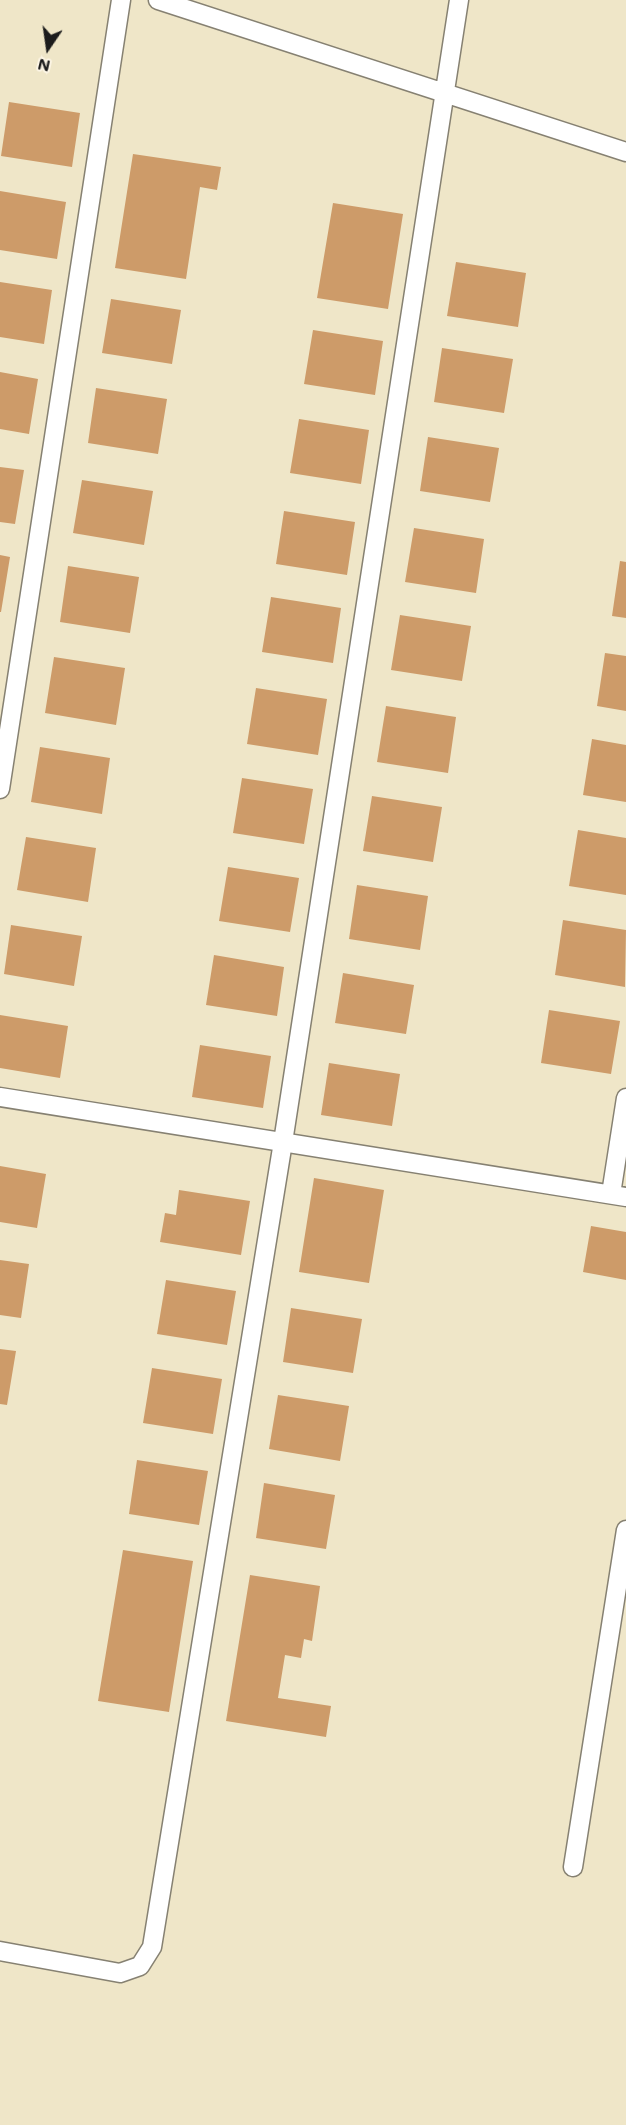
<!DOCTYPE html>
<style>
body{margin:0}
#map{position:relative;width:626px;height:2125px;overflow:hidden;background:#efe6c8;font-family:Mali,sans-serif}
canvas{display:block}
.north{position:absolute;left:18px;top:18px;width:60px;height:60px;-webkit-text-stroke:4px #fcf5e5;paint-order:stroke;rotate:193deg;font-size:16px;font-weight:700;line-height:24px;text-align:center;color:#1c1c1c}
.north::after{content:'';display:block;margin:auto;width:21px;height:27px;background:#1c1c1c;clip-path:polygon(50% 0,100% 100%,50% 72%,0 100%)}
</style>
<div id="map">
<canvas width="626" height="2125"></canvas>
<div class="north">N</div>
</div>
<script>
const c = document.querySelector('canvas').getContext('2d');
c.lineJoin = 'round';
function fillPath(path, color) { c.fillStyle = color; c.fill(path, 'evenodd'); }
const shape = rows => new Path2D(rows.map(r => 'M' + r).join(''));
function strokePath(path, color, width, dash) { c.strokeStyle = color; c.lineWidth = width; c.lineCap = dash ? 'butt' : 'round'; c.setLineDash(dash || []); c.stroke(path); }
fillPath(shape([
 [9,102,80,113,72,167,1,156],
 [133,154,221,167,217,190,200,187,186,279,115,268],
 [0,191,66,202,57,259,0,250],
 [333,203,403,214,388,309,317,298],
 [456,262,526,273,518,327,447,316],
 [0,282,52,290,44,344,0,337],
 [111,299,181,310,172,364,102,353],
 [313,330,383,341,375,395,304,384],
 [442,348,513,359,504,413,434,402],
 [0,372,38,379,29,434,0,429],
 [96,388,167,399,158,454,88,443],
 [299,419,369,430,361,484,290,473],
 [428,437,499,448,490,502,420,491],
 [0,467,24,470,15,524,0,522],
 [82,480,153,491,144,545,73,533],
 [284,511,355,522,347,575,276,564],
 [414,528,484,539,476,593,405,582],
 [0,555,10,557,1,612,0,612],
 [620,561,626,562,626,618,612,616],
 [68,566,139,577,130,633,60,622],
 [271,597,341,608,333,663,262,652],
 [400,615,471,626,462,681,391,670],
 [605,653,626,656,626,711,597,706],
 [54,657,125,668,116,725,45,713],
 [256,688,327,699,318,755,247,744],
 [386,706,456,717,448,773,377,762],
 [592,739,626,745,626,802,583,795],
 [40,747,110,758,102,814,31,802],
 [242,778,313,789,304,844,233,833],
 [372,796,442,807,433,862,363,851],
 [578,830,626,838,626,895,569,886],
 [26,837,96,848,88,902,17,890],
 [228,867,299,878,290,932,219,921],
 [357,885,428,896,420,950,349,939],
 [563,920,626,930,625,987,555,975],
 [11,925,82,936,74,986,4,974],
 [214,955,284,967,277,1016,206,1005],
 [343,973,414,985,406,1034,335,1023],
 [549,1010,620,1021,611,1074,541,1063],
 [0,1015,68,1026,60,1078,0,1068],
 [200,1045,271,1056,263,1108,192,1097],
 [329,1063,400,1074,392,1126,321,1115],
 [0,1166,46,1174,37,1228,0,1222],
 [314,1178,384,1190,369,1283,299,1272],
 [179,1190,250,1201,241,1255,160,1242,165,1213,176,1215],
 [591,1226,626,1232,626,1280,583,1272],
 [0,1260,29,1264,21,1318,0,1315],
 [166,1280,236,1291,227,1345,157,1334],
 [291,1308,362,1319,353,1373,283,1362],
 [0,1349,16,1351,7,1405,0,1404],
 [152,1368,222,1379,213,1434,143,1423],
 [278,1395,349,1406,340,1461,269,1449],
 [137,1460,208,1471,199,1525,129,1514],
 [264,1483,335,1495,326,1549,256,1538],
 [123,1550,193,1561,169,1712,98,1701],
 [250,1575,320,1586,312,1641,304,1639,301,1658,285,1655,278,1698,331,1706,326,1737,226,1721]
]), '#cd9b69');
const lane = shape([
 [158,0,626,152],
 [0,789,121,0],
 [0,1097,626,1197],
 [611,1194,626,1098],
 [573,1867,626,1530],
 [0,1951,120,1973,140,1966,152,1947,283,1142,459,0]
]);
strokePath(lane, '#868172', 21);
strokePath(lane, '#fff', 18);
</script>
